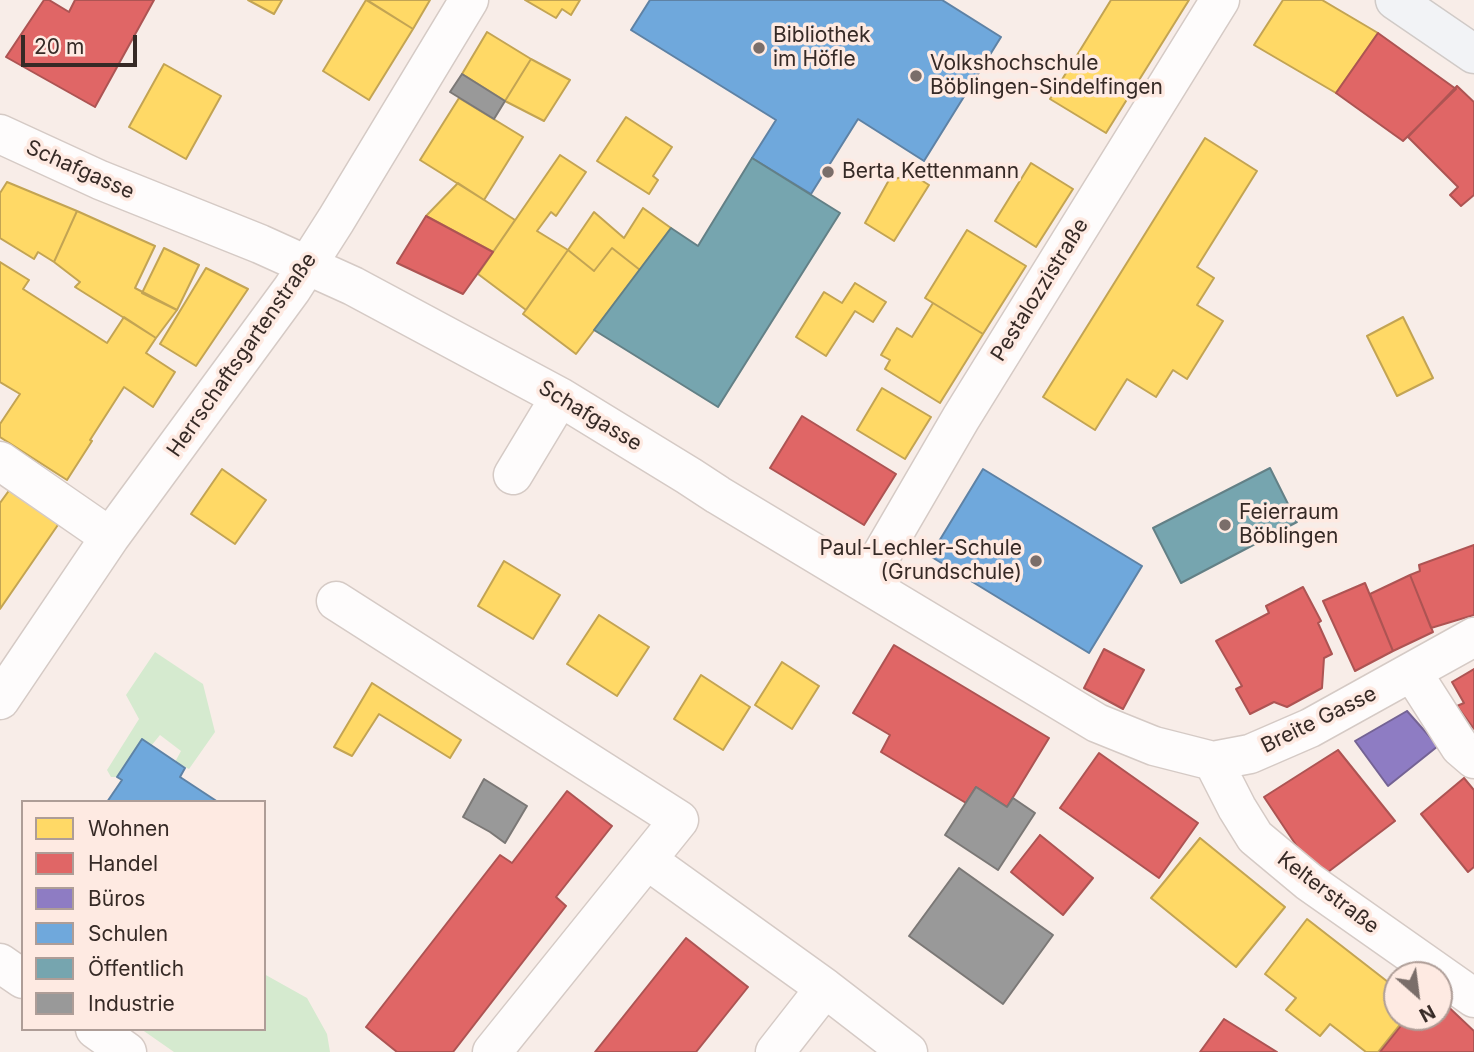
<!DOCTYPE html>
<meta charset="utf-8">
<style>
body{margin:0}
#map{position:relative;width:1474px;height:1052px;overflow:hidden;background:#f8ede8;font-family:Inter,sans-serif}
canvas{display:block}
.legend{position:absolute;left:21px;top:800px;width:245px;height:231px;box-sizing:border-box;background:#feeae2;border:2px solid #ae9d97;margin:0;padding:9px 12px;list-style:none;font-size:21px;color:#362a26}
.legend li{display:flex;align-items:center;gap:14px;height:35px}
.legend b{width:35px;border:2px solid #ae9d97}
.north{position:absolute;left:1383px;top:961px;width:70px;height:70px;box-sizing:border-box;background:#feeae2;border:2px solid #ae9d97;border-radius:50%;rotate:152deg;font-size:19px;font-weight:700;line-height:28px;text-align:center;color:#362a26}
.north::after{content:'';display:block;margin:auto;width:24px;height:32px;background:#7a6e6a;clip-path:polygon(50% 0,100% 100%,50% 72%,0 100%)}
.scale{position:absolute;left:21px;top:35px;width:116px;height:32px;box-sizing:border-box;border:4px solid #362a26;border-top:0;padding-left:9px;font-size:21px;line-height:24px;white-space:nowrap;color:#362a26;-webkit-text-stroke:5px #feeae2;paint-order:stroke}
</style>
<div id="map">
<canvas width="1474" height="1052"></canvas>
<ul class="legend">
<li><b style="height:19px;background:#ffd966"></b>Wohnen</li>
<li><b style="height:19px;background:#e06666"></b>Handel</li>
<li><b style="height:19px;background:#8e7cc3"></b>Büros</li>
<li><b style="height:19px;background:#6fa8dc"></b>Schulen</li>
<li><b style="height:19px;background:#76a5af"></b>Öffentlich</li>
<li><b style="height:19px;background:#999"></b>Industrie</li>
</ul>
<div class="north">N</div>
<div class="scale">20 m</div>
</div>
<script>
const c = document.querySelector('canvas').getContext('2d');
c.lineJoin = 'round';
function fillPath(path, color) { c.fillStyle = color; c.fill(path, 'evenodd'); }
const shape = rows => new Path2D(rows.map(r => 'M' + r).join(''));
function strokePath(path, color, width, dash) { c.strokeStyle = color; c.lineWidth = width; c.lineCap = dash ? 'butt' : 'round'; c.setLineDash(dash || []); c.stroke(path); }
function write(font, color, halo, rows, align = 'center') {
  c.font = font + ' Inter,sans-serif'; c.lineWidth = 7; c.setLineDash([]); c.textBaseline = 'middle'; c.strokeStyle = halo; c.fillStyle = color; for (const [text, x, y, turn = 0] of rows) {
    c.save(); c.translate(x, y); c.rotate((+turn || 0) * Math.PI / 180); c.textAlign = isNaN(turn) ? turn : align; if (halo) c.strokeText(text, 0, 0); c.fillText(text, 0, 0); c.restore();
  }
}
fillPath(shape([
 [155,652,203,684,215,732,189,769,175,762,181,751,160,735,151,746,141,740,117,777,111,777,107,770,139,719,126,695],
 [264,974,307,998,327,1034,330,1052,174,1052,141,1029,264,1029]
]), '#d5eacf');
const homes = shape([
 [248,0,282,0,274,14,248,0],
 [366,0,413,29,369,100,323,71,366,0],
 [367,0,430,0,413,29,367,0],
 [525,0,580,0,571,15,562,9,556,18,525,0],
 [1111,0,1189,0,1106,133,1050,99,1111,0],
 [1283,0,1322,0,1378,33,1336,93,1254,45,1283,0],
 [487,32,531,59,505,101,462,74,487,32],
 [531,59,570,80,544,121,505,101,531,59],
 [164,64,221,96,186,159,129,127,164,64],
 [459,98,523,137,484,200,420,160,459,98],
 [626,117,672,147,653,176,658,180,649,194,597,161,626,117],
 [1205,138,1257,171,1197,267,1214,278,1197,305,1223,321,1187,379,1173,370,1156,397,1127,379,1095,430,1043,397,1205,138],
 [560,155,586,172,556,216,551,212,537,231,568,250,526,310,478,274,560,155],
 [1031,163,1073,189,1036,247,995,221,1031,163],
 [913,175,929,185,894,241,865,223,889,180,913,175],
 [7,182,77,211,54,262,38,252,34,259,0,238,0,193,7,182],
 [458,183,515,220,493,252,426,216,458,183],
 [643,208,671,228,640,270,612,248,594,271,568,250,594,212,624,238,643,208],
 [77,211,155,246,135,288,177,310,156,338,75,287,80,282,54,262,77,211],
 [967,230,1026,266,983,334,925,298,967,230],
 [164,248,199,265,177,310,142,293,164,248],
 [612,248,640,270,576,354,523,314,568,250,594,271,612,248],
 [0,262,29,280,23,289,107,343,124,317,156,338,146,353,175,372,153,407,124,387,90,440,92,441,67,480,0,437,0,424,20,394,0,382,0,262],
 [206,268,248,289,196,366,160,344,206,268],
 [855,283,886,302,873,322,855,311,826,356,796,337,824,292,842,303,855,283],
 [933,303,983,334,940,403,885,369,890,360,881,355,897,328,912,337,933,303],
 [1403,317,1433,378,1397,396,1367,336,1403,317],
 [882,388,931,417,905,459,857,430,882,388],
 [222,469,266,500,235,544,191,514,222,469],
 [13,485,62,519,0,609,0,503,13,485],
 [504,561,560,595,533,639,478,606,504,561],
 [599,615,649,647,617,696,567,664,599,615],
 [782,662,819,686,792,729,755,705,782,662],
 [701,675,750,707,723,750,674,719,701,675],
 [372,683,461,740,450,758,379,714,352,756,334,747,372,683],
 [1200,838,1285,907,1236,967,1151,898,1200,838],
 [1307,919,1397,989,1397,1017,1406,1017,1378,1052,1366,1052,1330,1024,1320,1036,1286,1010,1296,998,1265,974,1307,919]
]);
fillPath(homes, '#ffd966');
strokePath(homes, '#c3a453', 2);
const shops = shape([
 [44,0,49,0,69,12,75,0,154,0,95,107,6,57,44,0],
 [1378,33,1456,89,1403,141,1336,93,1378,33],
 [1457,86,1474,102,1474,195,1461,206,1450,195,1458,187,1408,137,1457,86],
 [426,216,493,252,463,294,397,263,426,216],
 [802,416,896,474,864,525,770,468,802,416],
 [1474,545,1474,615,1431,628,1410,575,1420,571,1419,565,1474,545],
 [1410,575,1433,632,1393,651,1370,594,1410,575],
 [1365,583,1393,651,1355,671,1323,601,1365,583],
 [1303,587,1321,621,1318,623,1332,654,1324,658,1322,688,1287,707,1274,702,1250,714,1236,689,1242,686,1216,641,1269,613,1266,606,1303,587],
 [894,645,1049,738,1007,807,976,787,966,803,881,752,890,735,853,713,894,645],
 [1104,649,1144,670,1123,709,1084,688,1104,649],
 [1474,669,1474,729,1457,706,1464,703,1452,682,1474,669],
 [1338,750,1395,821,1328,872,1304,857,1264,797,1338,750],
 [1099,753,1198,823,1159,878,1060,808,1099,753],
 [1464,778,1474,790,1474,867,1468,872,1421,814,1464,778],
 [567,791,612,826,556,897,566,906,453,1052,397,1052,366,1027,500,855,512,863,567,791],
 [1040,835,1093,878,1063,915,1011,872,1040,835],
 [686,938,748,987,696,1052,595,1052,686,938],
 [1439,998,1474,1031,1474,1052,1380,1052,1408,1017,1439,1017,1439,998],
 [1224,1019,1277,1052,1200,1052,1224,1019]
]);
fillPath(shops, '#e06666');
strokePath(shops, '#ad5453', 2);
const offices = shape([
 [1407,711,1438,746,1388,786,1355,741,1407,711]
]);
fillPath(offices, '#8e7cc3');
strokePath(offices, '#746394', 2);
const schools = shape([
 [650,0,942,0,1001,37,924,161,858,119,811,194,752,158,776,120,631,30,650,0],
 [983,469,1142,566,1089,653,930,556,983,469],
 [142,739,185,768,180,777,218,802,107,802,122,780,117,777,142,739]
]);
fillPath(schools, '#6fa8dc');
strokePath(schools, '#5e82a5', 2);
const public = shape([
 [752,158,840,213,718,407,594,330,671,228,698,246,752,158],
 [1270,468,1297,522,1181,583,1153,528,1270,468]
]);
fillPath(public, '#76a5af');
strokePath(public, '#638086', 2);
const industry = shape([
 [462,74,505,101,494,119,450,92,462,74],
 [484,779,527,806,505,843,490,832,463,817,484,779],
 [976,787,1007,807,1013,798,1035,813,998,870,945,835,976,787],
 [959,868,1053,935,1003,1004,909,936,959,868]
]);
fillPath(industry, '#999');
strokePath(industry, '#7b7876', 2);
const minor = shape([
 [0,134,100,180,260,244,353,286,560,397,689,476,718,495,1097,723,1154,746,1213,761,1250,754,1310,728,1474,637],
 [0,461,110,537],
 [513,475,560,397],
 [865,583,961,418,1220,0],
 [336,601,679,820,492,1052],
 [1412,672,1460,747,1474,759],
 [0,700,110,537,292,289,336,220,469,0],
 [1213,761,1237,808,1255,837,1309,882,1474,998],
 [647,860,825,988,908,1052],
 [0,963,23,979],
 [95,1029,127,1052],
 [775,1052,825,988]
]);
const major = shape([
 [1395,0,1474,54]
]);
strokePath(minor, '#d5cac5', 41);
strokePath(major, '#d0cac7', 41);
strokePath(minor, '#fefcfc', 38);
strokePath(major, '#f2f3f6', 38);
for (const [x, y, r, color] of [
 [759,48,7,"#7a6e6a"],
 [916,76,7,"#7a6e6a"],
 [828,172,7,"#7a6e6a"],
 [1225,525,7,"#7a6e6a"],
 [1036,561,7,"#7a6e6a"]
]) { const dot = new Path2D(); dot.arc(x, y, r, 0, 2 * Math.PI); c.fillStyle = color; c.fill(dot); strokePath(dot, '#feeae2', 2.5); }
write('21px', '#362a26', '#feeae2', [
 ["Bibliothek",773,36],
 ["im Höfle",773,60],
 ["Volkshochschule",930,64],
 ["Böblingen-Sindelfingen",930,88],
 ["Berta Kettenmann",842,172],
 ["Feierraum",1239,513],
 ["Böblingen",1239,537],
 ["Paul-Lechler-Schule",1022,549,"right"],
 ["(Grundschule)",1022,573,"right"]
], 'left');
write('21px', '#362a26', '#feeae2', [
 ["Schafgasse",80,170,24],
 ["Pestalozzistraße",1040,290,-58],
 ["Herrschaftsgartenstraße",242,355,-55],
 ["Schafgasse",590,416,31],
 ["Breite Gasse",1319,720,-26],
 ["Kelterstraße",1328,893,37]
]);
</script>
